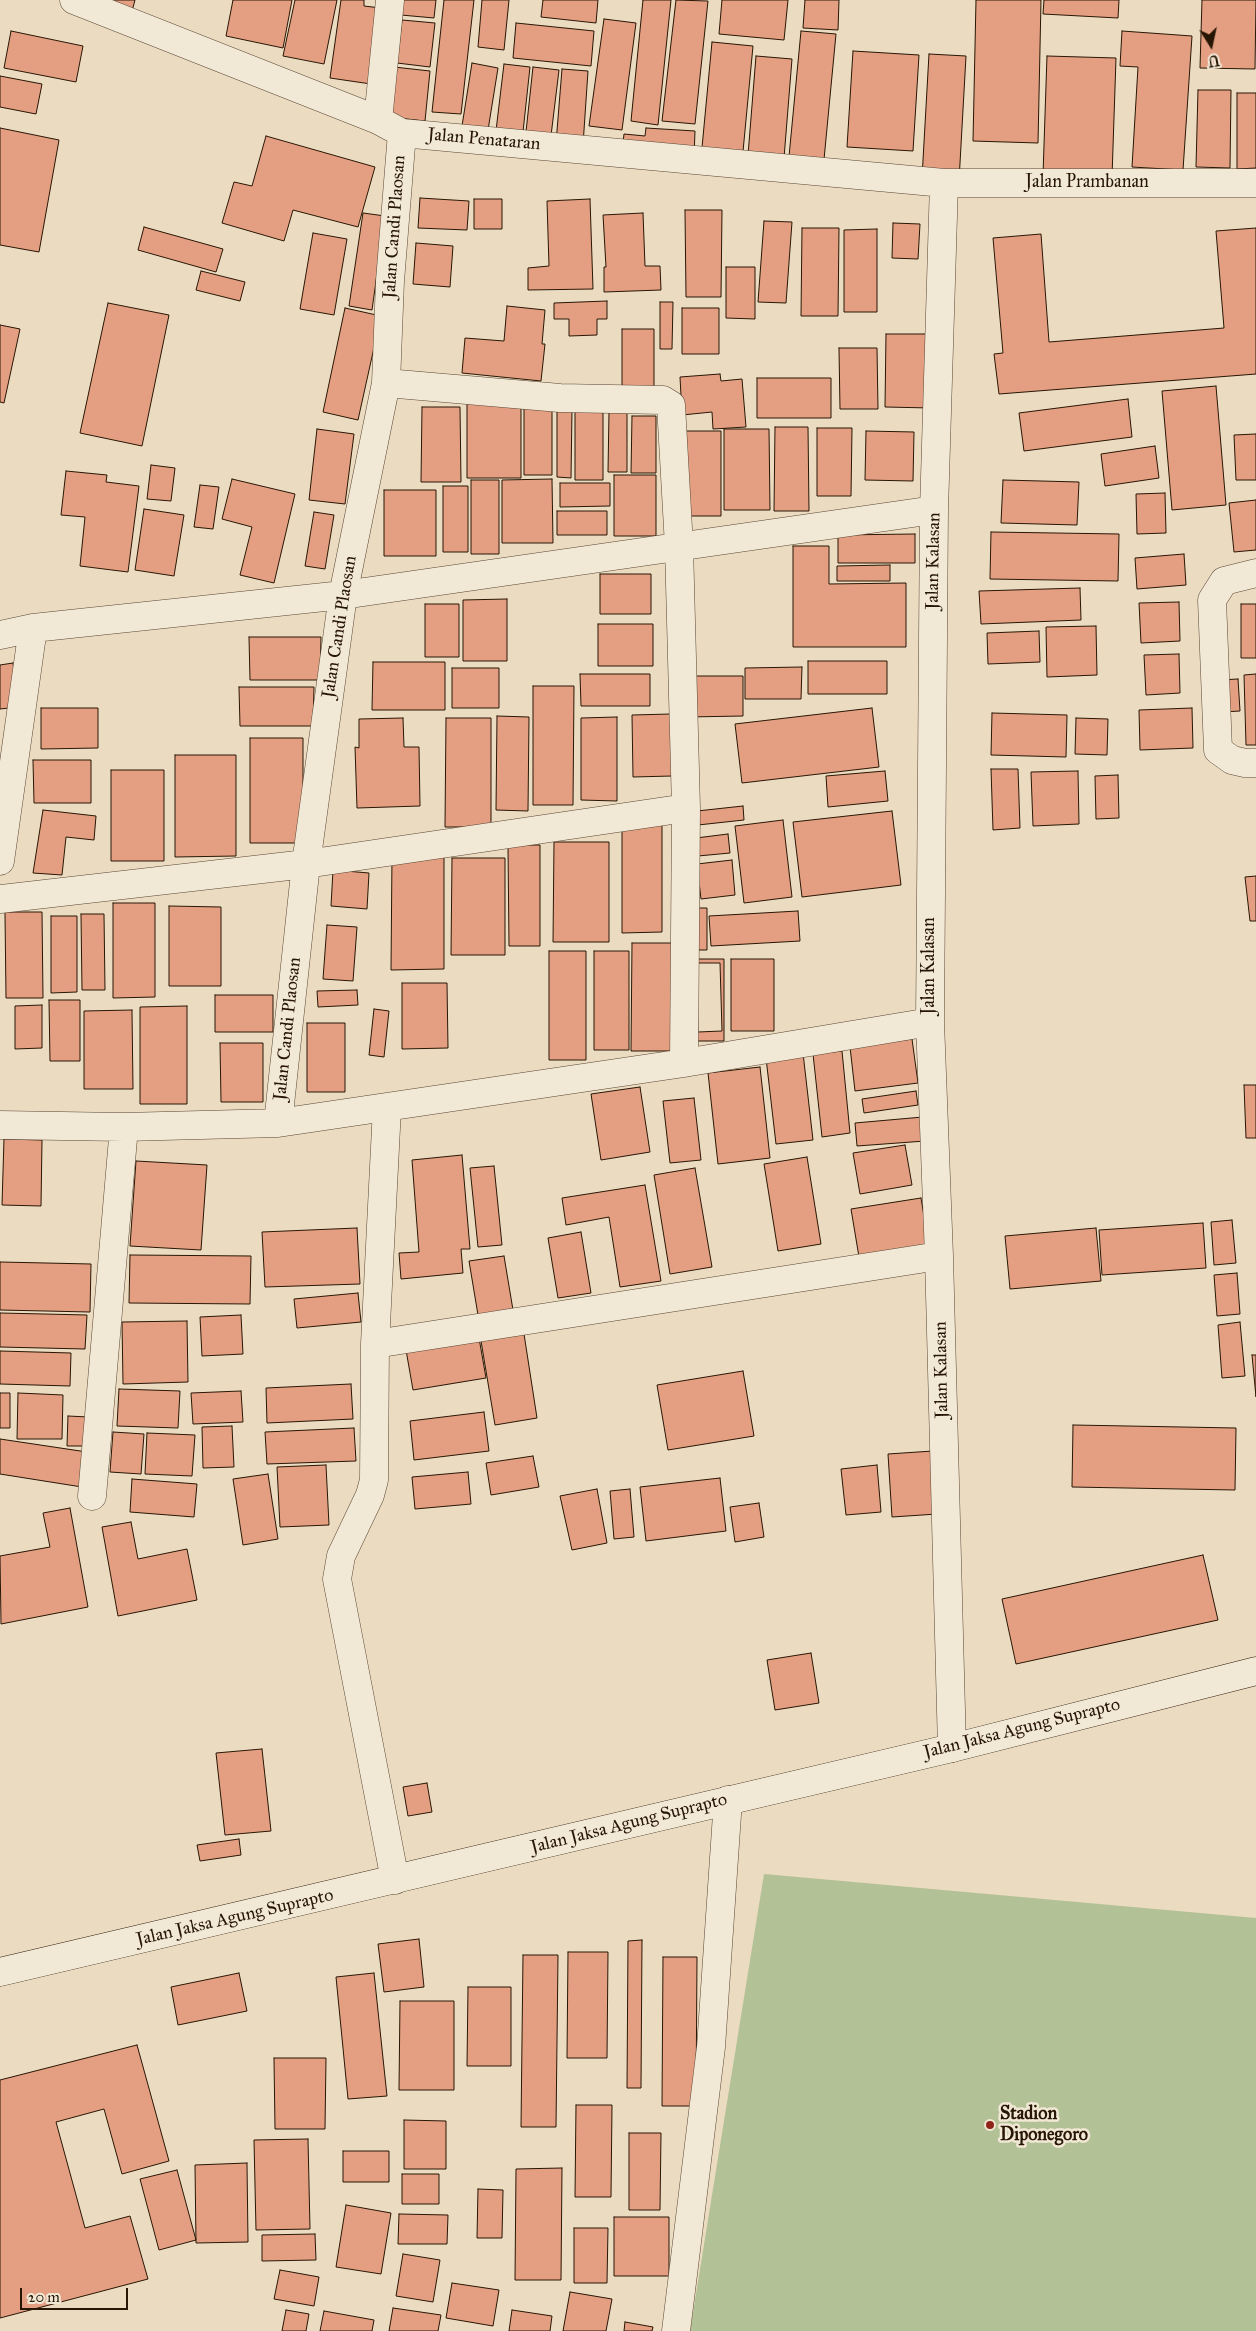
<!DOCTYPE html>
<style>
body{margin:0}
#map{position:relative;width:1256px;height:2331px;overflow:hidden;background:#ebdbc0;font-family:"IM FELL Great Primer",serif}
canvas{display:block}
.north{position:absolute;left:1186px;top:20px;width:50px;height:50px;-webkit-text-stroke:4px #f2e8d6;paint-order:stroke;rotate:170deg;font-size:14px;font-weight:700;line-height:20px;text-align:center;color:#281604}
.north::after{content:'';display:block;margin:auto;width:18px;height:22px;background:#281604;clip-path:polygon(50% 0,100% 100%,50% 72%,0 100%)}
.scale{position:absolute;left:20px;top:2288px;width:108px;height:22px;box-sizing:border-box;border:2px solid #281604;border-top:0;padding-left:6px;font-size:15px;line-height:18px;white-space:nowrap;color:#281604;-webkit-text-stroke:4px #f2e8d6;paint-order:stroke}
</style>
<div id="map">
<canvas width="1256" height="2331"></canvas>
<div class="north">U</div>
<div class="scale">20 m</div>
</div>
<script>
const c = document.querySelector('canvas').getContext('2d');
c.lineJoin = 'round';
function fillPath(path, color) { c.fillStyle = color; c.fill(path, 'evenodd'); }
const shape = rows => new Path2D(rows.map(r => 'M' + r).join(''));
function strokePath(path, color, width, dash) { c.strokeStyle = color; c.lineWidth = width; c.lineCap = dash ? 'butt' : 'round'; c.setLineDash(dash || []); c.stroke(path); }
function write(font, color, halo, rows, align = 'center') {
  c.font = font + ' "IM FELL Great Primer",serif'; c.lineWidth = 5; c.setLineDash([]); c.textBaseline = 'middle'; c.strokeStyle = halo; c.fillStyle = color; for (const [text, x, y, turn = 0] of rows) {
    c.save(); c.translate(x, y); c.rotate((+turn || 0) * Math.PI / 180); c.textAlign = isNaN(turn) ? turn : align; if (halo) c.strokeText(text, 0, 0); c.fillText(text, 0, 0); c.restore();
  }
}
fillPath(shape([
 [764,1874,1256,1918,1256,2331,690,2331]
]), '#b3c196');
const building = shape([
 [83,0,135,0,131,15,83,0],
 [233,0,292,0,283,48,226,36,233,0],
 [295,0,337,0,324,64,283,56,295,0],
 [341,0,364,0,364,6,381,8,371,84,330,78,341,0],
 [402,0,436,0,434,18,401,15,402,0],
 [444,0,474,0,461,114,432,112,444,0],
 [482,0,509,0,504,50,478,47,482,0],
 [543,0,598,0,596,23,541,17,543,0],
 [643,0,671,0,658,125,631,121,643,0],
 [676,0,708,1,695,124,662,121,676,0],
 [722,0,788,0,784,40,719,34,722,0],
 [805,0,839,0,838,30,803,28,805,0],
 [976,0,1041,0,1038,143,973,141,976,0],
 [1044,0,1119,0,1118,18,1043,14,1044,0],
 [1202,0,1256,0,1255,69,1200,68,1202,0],
 [604,19,636,23,622,130,589,126,604,19],
 [402,20,435,23,430,67,397,63,402,20],
 [516,23,594,31,591,66,513,58,516,23],
 [11,31,83,46,76,82,4,68,11,31],
 [801,31,836,34,823,170,788,167,801,31],
 [1122,31,1192,36,1183,170,1132,167,1138,67,1120,66,1122,31],
 [712,42,753,46,742,162,701,158,712,42],
 [853,51,919,55,913,151,847,147,853,51],
 [929,54,966,56,959,181,922,178,929,54],
 [756,56,792,59,784,158,748,155,756,56],
 [1047,56,1116,58,1112,177,1043,175,1047,56],
 [472,63,498,68,488,130,462,126,472,63],
 [504,64,530,67,522,141,495,139,504,64],
 [394,67,430,71,425,121,389,117,394,67],
 [533,67,559,70,550,144,525,141,533,67],
 [562,69,588,71,583,145,556,143,562,69],
 [0,76,42,84,36,114,0,107,0,76],
 [1198,90,1231,90,1230,168,1196,167,1198,90],
 [1237,93,1256,93,1256,168,1237,169,1237,93],
 [0,128,59,140,39,252,0,245,0,128],
 [646,128,695,131,694,157,622,151,624,134,645,136,646,128],
 [266,136,375,167,358,227,293,210,284,241,222,223,234,182,252,186,266,136],
 [420,198,469,201,467,230,418,228,420,198],
 [474,199,502,199,502,229,474,229,474,199],
 [590,199,593,289,528,290,528,268,549,266,547,201,590,199],
 [685,210,722,210,721,297,686,297,685,210],
 [363,213,385,216,372,310,349,306,363,213],
 [643,213,645,266,660,266,661,290,604,292,604,267,606,267,603,215,643,213],
 [764,221,792,222,786,303,758,302,764,221],
 [893,223,920,224,918,259,892,258,893,223],
 [144,227,223,249,216,272,138,250,144,227],
 [802,228,839,228,838,316,801,316,802,228],
 [1256,228,1256,374,999,394,994,354,1003,353,993,238,1041,234,1049,342,1224,328,1216,231,1256,228],
 [877,229,877,312,844,312,844,230,877,229],
 [313,233,347,239,334,315,300,309,313,233],
 [416,243,453,246,450,287,413,284,416,243],
 [726,267,755,267,755,319,726,318,726,267],
 [201,271,245,282,240,301,196,290,201,271],
 [607,301,607,319,597,319,597,335,569,336,569,319,554,319,554,303,607,301],
 [660,302,673,302,672,349,660,349,660,302],
 [108,303,169,315,142,446,80,433,108,303],
 [507,306,545,310,542,344,545,344,541,381,462,373,465,338,504,341,507,306],
 [345,308,381,316,358,420,323,412,345,308],
 [682,308,719,308,719,354,682,354,682,308],
 [0,325,20,329,4,403,0,402,0,325],
 [622,329,654,329,654,391,622,391,622,329],
 [886,334,931,334,931,408,885,407,886,334],
 [839,348,877,348,878,409,840,409,839,348],
 [720,374,721,381,742,379,746,427,713,429,712,412,682,415,680,377,720,374],
 [757,378,831,378,831,418,757,418,757,378],
 [1216,386,1226,505,1172,510,1162,391,1216,386],
 [1128,399,1132,437,1024,451,1019,413,1128,399],
 [467,403,521,403,521,478,467,478,467,403],
 [422,407,460,407,461,482,421,482,422,407],
 [524,407,552,407,552,475,524,475,524,407],
 [557,409,572,409,571,478,557,477,557,409],
 [575,409,603,410,603,480,575,480,575,409],
 [609,412,627,413,627,472,608,472,609,412],
 [632,416,656,416,656,473,631,473,632,416],
 [775,427,808,427,809,511,774,511,775,427],
 [817,428,852,428,851,496,817,496,817,428],
 [317,429,354,434,345,504,309,500,317,429],
 [724,429,769,429,770,510,724,510,724,429],
 [681,431,721,431,721,516,681,516,681,431],
 [866,431,914,432,913,481,865,480,866,431],
 [1256,434,1256,480,1236,480,1234,435,1256,434],
 [1155,446,1159,478,1105,486,1101,454,1155,446],
 [151,465,175,468,171,501,147,499,151,465],
 [66,471,107,475,106,482,139,486,128,572,80,566,85,517,61,515,66,471],
 [614,475,656,475,656,536,614,536,614,475],
 [232,479,295,494,274,583,240,575,252,527,222,519,232,479],
 [552,479,553,543,502,543,502,480,552,479],
 [471,480,499,480,499,554,471,554,471,480],
 [1003,480,1079,482,1077,525,1001,523,1003,480],
 [560,483,610,483,610,506,560,507,560,483],
 [200,485,219,487,213,529,194,527,200,485],
 [443,486,468,486,468,552,443,552,443,486],
 [384,490,436,490,436,556,384,556,384,490],
 [1165,493,1166,533,1137,534,1136,494,1165,493],
 [1256,500,1256,550,1234,552,1229,503,1256,500],
 [144,509,184,515,174,576,135,570,144,509],
 [557,511,607,511,607,535,557,535,557,511],
 [314,512,334,515,325,569,305,566,314,512],
 [991,532,1119,534,1118,581,990,579,991,532],
 [915,534,915,563,838,563,838,535,915,534],
 [793,546,829,546,829,584,906,583,906,647,793,647,793,546],
 [1184,554,1186,585,1137,589,1135,558,1184,554],
 [890,565,890,581,837,581,837,566,890,565],
 [600,574,651,574,651,614,600,614,600,574],
 [1080,588,1081,620,981,624,979,591,1080,588],
 [507,599,507,661,463,661,463,600,507,599],
 [1179,602,1180,641,1141,643,1139,603,1179,602],
 [425,604,459,604,459,657,425,657,425,604],
 [1241,604,1256,604,1256,658,1241,658,1241,604],
 [598,624,653,624,653,666,598,666,598,624],
 [1096,626,1097,675,1047,677,1046,627,1096,626],
 [1039,631,1040,662,988,664,987,633,1039,631],
 [249,637,321,637,320,680,250,680,249,637],
 [1179,654,1180,693,1146,695,1144,655,1179,654],
 [808,661,887,661,887,694,808,694,808,661],
 [373,662,445,662,445,710,372,710,373,662],
 [13,663,18,707,0,709,0,665,13,663],
 [802,667,801,699,745,699,745,668,802,667],
 [452,668,499,668,499,708,452,708,452,668],
 [580,674,650,674,650,706,581,706,580,674],
 [1256,674,1256,745,1246,745,1244,675,1256,674],
 [687,676,743,676,743,716,687,717,687,676],
 [1238,679,1240,711,1222,712,1220,680,1238,679],
 [533,686,574,686,573,805,533,805,533,686],
 [239,687,314,687,313,726,240,726,239,687],
 [41,708,98,708,98,748,41,749,41,708],
 [872,708,879,767,742,783,735,724,872,708],
 [1192,708,1193,748,1140,750,1139,710,1192,708],
 [992,713,1067,715,1066,757,991,755,992,713],
 [671,714,672,776,633,777,632,715,671,714],
 [497,716,529,717,528,811,496,810,497,716],
 [617,717,617,801,581,800,581,718,617,717],
 [403,718,404,747,419,747,420,806,357,808,355,747,359,748,359,719,403,718],
 [446,718,491,718,491,827,445,827,446,718],
 [1076,718,1108,719,1107,755,1075,754,1076,718],
 [250,738,303,738,303,843,250,843,250,738],
 [175,755,236,755,236,856,175,857,175,755],
 [33,760,91,760,91,803,34,803,33,760],
 [991,769,1018,769,1020,828,993,830,991,769],
 [111,770,164,770,164,861,111,861,111,770],
 [885,771,888,801,828,807,826,776,885,771],
 [1078,771,1079,824,1033,826,1031,772,1078,771],
 [1118,775,1119,818,1096,819,1095,776,1118,775],
 [743,806,744,820,698,825,697,811,743,806],
 [43,810,96,816,94,840,66,837,62,875,33,873,43,810],
 [892,811,901,885,802,897,793,822,892,811],
 [783,820,792,897,744,903,735,826,783,820],
 [622,825,662,825,662,932,622,933,622,825],
 [728,834,730,853,698,856,696,838,728,834],
 [554,842,609,842,609,942,553,942,554,842],
 [508,845,540,845,540,946,509,946,508,845],
 [392,855,444,855,444,969,391,970,392,855],
 [452,858,505,858,505,955,451,955,452,858],
 [732,860,735,895,701,899,697,864,732,860],
 [333,870,369,873,367,909,331,906,333,870],
 [1256,876,1256,921,1250,921,1245,877,1256,876],
 [113,903,155,903,155,997,113,998,113,903],
 [169,906,221,907,221,986,169,986,169,906],
 [687,908,707,908,707,950,687,950,687,908],
 [798,911,800,941,711,946,709,916,798,911],
 [5,912,42,912,43,998,6,998,5,912],
 [81,914,104,914,105,990,82,990,81,914],
 [51,916,77,916,77,992,51,993,51,916],
 [327,925,357,927,353,981,323,979,327,925],
 [632,943,673,943,672,1051,631,1051,632,943],
 [549,951,586,951,586,1060,549,1060,549,951],
 [594,951,629,951,629,1050,594,1050,594,951],
 [696,959,724,959,724,1041,696,1041,696,959],
 [731,959,774,959,774,1031,731,1031,731,959],
 [696,963,720,963,722,1031,698,1032,696,963],
 [402,983,447,983,448,1048,402,1049,402,983],
 [357,990,358,1005,318,1007,317,991,357,990],
 [215,995,273,995,273,1032,215,1032,215,995],
 [49,1000,80,1000,80,1061,50,1061,49,1000],
 [42,1005,42,1048,15,1049,15,1006,42,1005],
 [187,1006,187,1104,140,1104,140,1007,187,1006],
 [374,1009,389,1011,384,1057,369,1055,374,1009],
 [132,1010,133,1089,84,1089,84,1011,132,1010],
 [307,1023,345,1023,345,1092,307,1092,307,1023],
 [912,1039,918,1083,855,1091,850,1047,912,1039],
 [220,1043,263,1043,263,1102,221,1102,220,1043],
 [842,1051,850,1133,822,1137,813,1054,842,1051],
 [803,1053,813,1140,776,1144,766,1058,803,1053],
 [760,1067,770,1158,718,1164,708,1073,760,1067],
 [1244,1085,1256,1085,1256,1138,1246,1138,1244,1085],
 [640,1087,650,1152,601,1160,591,1094,640,1087],
 [916,1091,918,1105,864,1113,862,1099,916,1091],
 [694,1098,701,1160,670,1163,663,1101,694,1098],
 [923,1117,925,1141,857,1146,855,1123,923,1117],
 [4,1139,42,1140,41,1206,2,1205,4,1139],
 [905,1145,912,1185,860,1194,853,1153,905,1145],
 [462,1155,470,1249,461,1249,463,1273,401,1279,399,1253,419,1252,412,1160,462,1155],
 [807,1157,821,1244,778,1251,764,1164,807,1157],
 [136,1161,207,1165,201,1250,130,1246,136,1161],
 [494,1166,502,1245,478,1247,470,1168,494,1166],
 [695,1168,712,1267,670,1274,654,1175,695,1168],
 [645,1185,661,1281,620,1287,609,1217,566,1225,562,1198,645,1185],
 [921,1198,929,1246,859,1257,851,1209,921,1198],
 [1232,1220,1236,1263,1214,1265,1211,1222,1232,1220],
 [1203,1223,1206,1268,1102,1275,1099,1230,1203,1223],
 [357,1228,360,1284,265,1287,262,1232,357,1228],
 [1096,1228,1101,1281,1010,1289,1005,1236,1096,1228],
 [581,1232,591,1293,558,1298,548,1238,581,1232],
 [130,1255,251,1256,250,1304,129,1303,130,1255],
 [504,1256,513,1310,478,1315,469,1261,504,1256],
 [0,1262,91,1264,90,1312,0,1310,0,1262],
 [1237,1273,1240,1314,1217,1316,1214,1275,1237,1273],
 [358,1293,361,1322,297,1328,294,1299,358,1293],
 [0,1313,87,1315,85,1349,0,1347,0,1313],
 [241,1315,243,1354,202,1356,200,1317,241,1315],
 [187,1321,188,1382,123,1384,122,1322,187,1321],
 [1240,1322,1245,1376,1222,1378,1218,1325,1240,1322],
 [524,1334,537,1418,495,1425,481,1341,524,1334],
 [479,1338,486,1378,413,1390,406,1350,479,1338],
 [0,1351,71,1353,70,1386,0,1384,0,1351],
 [1252,1355,1256,1355,1256,1397,1252,1355],
 [743,1371,754,1436,668,1450,657,1385,743,1371],
 [351,1384,353,1419,267,1423,266,1388,351,1384],
 [119,1389,180,1391,178,1428,117,1426,119,1389],
 [241,1391,243,1422,193,1424,191,1393,241,1391],
 [0,1393,10,1393,10,1428,0,1428,0,1393],
 [18,1393,63,1395,62,1439,17,1439,18,1393],
 [484,1412,489,1451,414,1460,410,1421,484,1412],
 [68,1416,88,1417,87,1446,67,1446,68,1416],
 [1073,1425,1236,1428,1235,1490,1072,1487,1073,1425],
 [232,1426,234,1467,203,1468,202,1427,232,1426],
 [354,1428,356,1461,267,1464,265,1432,354,1428],
 [113,1432,144,1434,141,1474,110,1472,113,1432],
 [147,1433,195,1435,192,1476,145,1474,147,1433],
 [0,1439,87,1452,82,1487,0,1474,0,1439],
 [933,1451,937,1514,892,1517,888,1454,933,1451],
 [533,1456,539,1487,491,1495,486,1463,533,1456],
 [326,1465,329,1525,280,1527,277,1467,326,1465],
 [877,1465,881,1512,846,1515,841,1469,877,1465],
 [468,1472,471,1504,415,1509,412,1477,468,1472],
 [268,1474,278,1539,243,1545,233,1479,268,1474],
 [720,1478,726,1531,646,1541,640,1487,720,1478],
 [132,1479,197,1484,194,1517,130,1512,132,1479],
 [597,1489,607,1543,572,1550,560,1496,597,1489],
 [630,1489,634,1537,614,1539,610,1491,630,1489],
 [759,1503,764,1537,735,1542,730,1507,759,1503],
 [70,1508,88,1607,1,1624,0,1556,50,1547,43,1513,70,1508],
 [131,1522,138,1559,187,1549,197,1600,118,1616,102,1527,131,1522],
 [1203,1555,1218,1620,1016,1664,1002,1599,1203,1555],
 [811,1653,819,1703,775,1710,767,1660,811,1653],
 [262,1749,271,1831,225,1835,216,1753,262,1749],
 [427,1783,432,1812,408,1816,403,1787,427,1783],
 [239,1839,241,1855,200,1861,197,1845,239,1839],
 [419,1939,424,1987,384,1992,378,1944,419,1939],
 [642,1940,641,2088,627,2088,628,1941,642,1940],
 [568,1952,608,1952,607,2058,567,2058,568,1952],
 [523,1955,558,1955,556,2127,521,2127,523,1955],
 [663,1957,697,1957,696,2106,662,2106,663,1957],
 [239,1973,247,2011,178,2025,171,1987,239,1973],
 [374,1973,387,2096,348,2099,336,1977,374,1973],
 [468,1987,511,1987,511,2066,467,2066,468,1987],
 [400,2001,454,2001,454,2090,399,2090,400,2001],
 [137,2045,169,2161,122,2174,104,2109,56,2122,85,2228,130,2216,148,2279,0,2318,0,2080,137,2045],
 [274,2058,326,2058,325,2129,275,2129,274,2058],
 [576,2105,612,2105,611,2197,575,2197,576,2105],
 [404,2120,446,2121,446,2169,404,2169,404,2120],
 [629,2133,661,2133,660,2210,629,2210,629,2133],
 [308,2139,310,2229,256,2230,254,2140,308,2139],
 [343,2151,389,2151,389,2182,343,2182,343,2151],
 [247,2163,248,2242,196,2243,195,2165,247,2163],
 [562,2168,561,2280,515,2280,516,2169,562,2168],
 [177,2170,196,2240,159,2250,140,2179,177,2170],
 [402,2174,439,2174,439,2204,402,2204,402,2174],
 [478,2189,503,2190,502,2238,477,2238,478,2189],
 [346,2205,391,2213,381,2274,336,2267,346,2205],
 [399,2214,448,2215,447,2244,398,2244,399,2214],
 [614,2217,669,2217,669,2276,614,2276,614,2217],
 [574,2228,608,2228,607,2283,574,2283,574,2228],
 [315,2234,316,2260,262,2261,262,2235,315,2234],
 [403,2254,440,2260,433,2302,396,2296,403,2254],
 [280,2270,319,2277,314,2306,274,2299,280,2270],
 [452,2283,499,2290,493,2326,446,2318,452,2283],
 [570,2292,612,2299,606,2331,563,2331,570,2292],
 [393,2308,441,2315,438,2331,389,2331,393,2308],
 [286,2310,309,2314,306,2331,282,2331,286,2310],
 [512,2310,552,2316,550,2331,509,2331,512,2310],
 [324,2311,374,2320,372,2331,320,2331,324,2311],
 [625,2322,653,2327,652,2331,624,2331,625,2322]
]);
fillPath(building, '#e49f82');
strokePath(building, '#281604', 1);
const street = shape([
 [74,0,378,120,402,133,944,183,1256,183],
 [378,120,390,0],
 [944,183,934,510,930,1022,939,1256,952,1748],
 [386,383,560,398,663,400,671,405,679,546,686,808,684,1063],
 [1256,573,1224,581,1212,600,1218,750,1232,760,1245,763,1256,763],
 [0,635,33,628,343,595,934,510],
 [0,861,33,628],
 [0,899,306,864,686,808],
 [387,1108,375,1344,374,1480,370,1495,341,1556,337,1579,395,1880],
 [278,1123,306,864,343,595,386,383,390,281,402,133],
 [0,1125,124,1127,278,1123,684,1063,930,1022],
 [375,1344,939,1256],
 [92,1496,124,1127],
 [676,2331,711,2047,728,1800]
]);
const secondary = shape([
 [0,1972,952,1748,1256,1671]
]);
strokePath(street, '#594733', 29);
strokePath(secondary, '#281604', 29);
strokePath(street, '#f2e8d6', 28);
strokePath(secondary, '#f2e8d6', 28);
for (const [x, y, r, color] of [
 [990,2125,5,"#8f2418"]
]) { const dot = new Path2D(); dot.arc(x, y, r, 0, 2 * Math.PI); c.fillStyle = color; c.fill(dot); strokePath(dot, '#f2e8d6', 2); }
write('18px', '#281604', '#f2e8d6', [
 ["Jalan Penataran",484,140,5],
 ["Jalan Prambanan",1087,183],
 ["Jalan Candi Plaosan",395,227,-86],
 ["Jalan Kalasan",934,561,-89],
 ["Jalan Candi Plaosan",340,627,-81],
 ["Jalan Kalasan",930,966,-90],
 ["Jalan Candi Plaosan",288,1029,-84],
 ["Jalan Kalasan",942,1370,-91],
 ["Jalan Jaksa Agung Suprapto",1022,1729,-14],
 ["Jalan Jaksa Agung Suprapto",629,1824,-14],
 ["Jalan Jaksa Agung Suprapto",235,1918,-13]
]);
write('bold 18px', '#281604', '#f2e8d6', [
 ["Stadion",1000,2115],
 ["Diponegoro",1000,2136]
], 'left');
</script>
